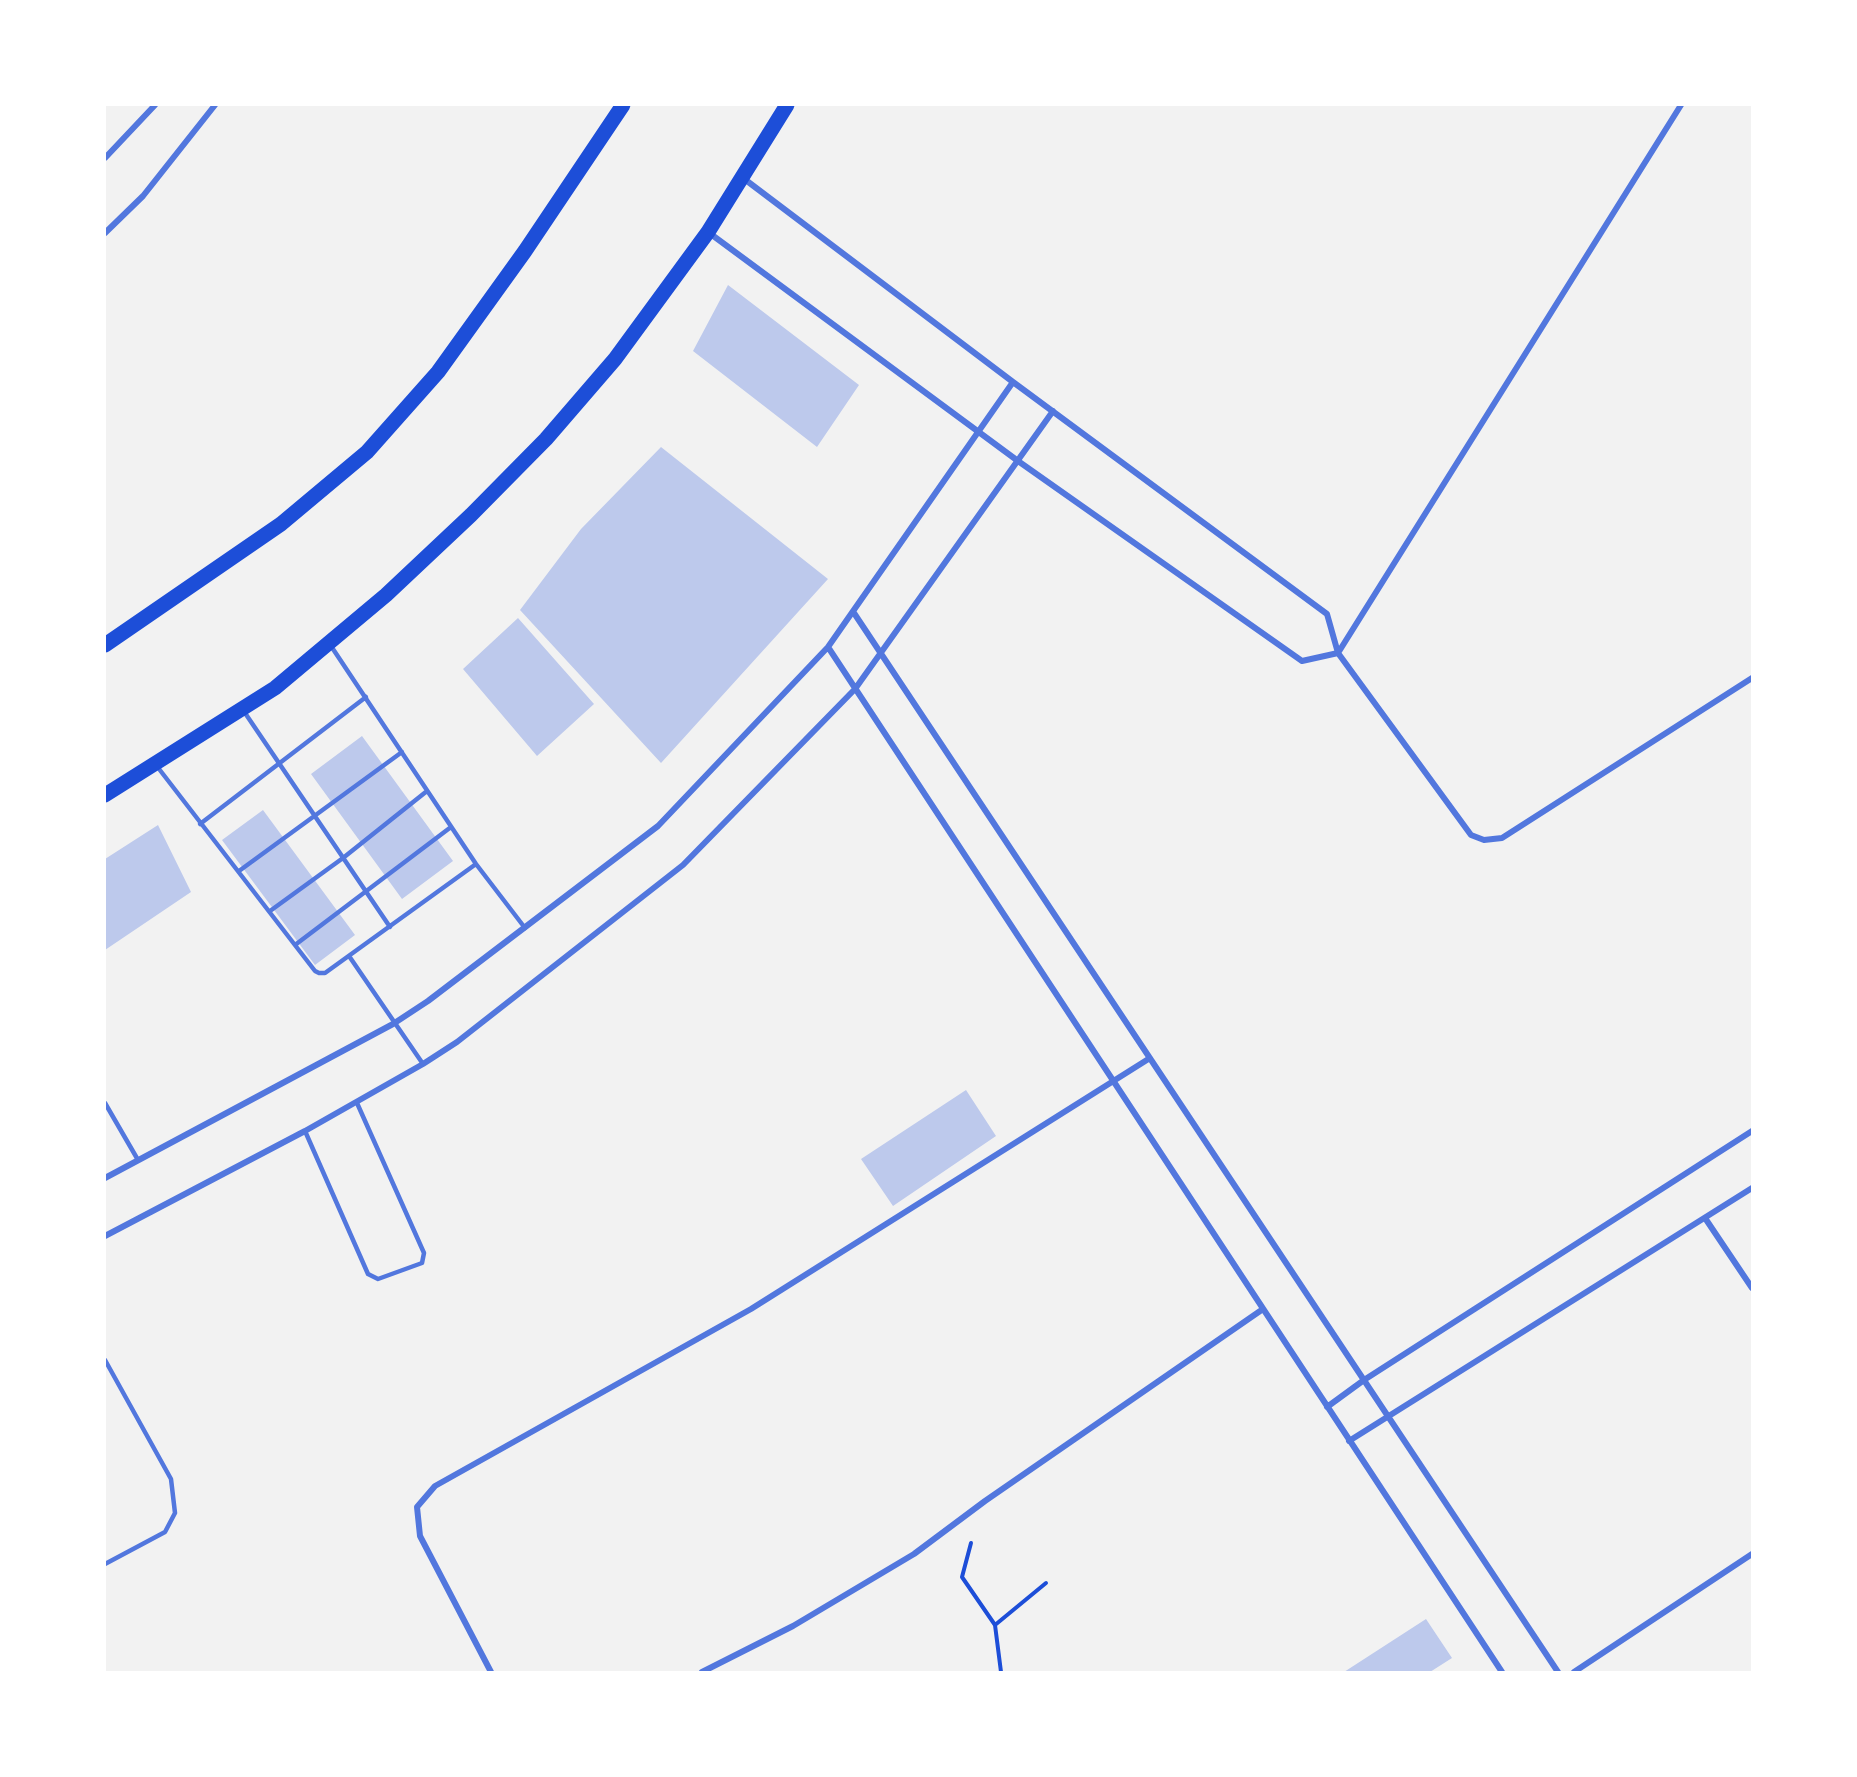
<!DOCTYPE html>
<style>
body{margin:0}
#map{position:relative;width:1857px;height:1777px;overflow:hidden;background:#f2f2f2;font-family:"Sofia Sans Condensed",sans-serif}
canvas{display:block}
.frame{position:absolute;inset:0;border:106px solid #fff;pointer-events:none}
</style>
<div id="map">
<canvas width="1857" height="1777"></canvas>
<div class="frame"></div>
</div>
<script>
const c = document.querySelector('canvas').getContext('2d');
c.lineJoin = 'round';
function fillPath(path, color) { c.fillStyle = color; c.fill(path, 'evenodd'); }
const shape = rows => new Path2D(rows.map(r => 'M' + r).join(''));
function strokePath(path, color, width, dash) { c.strokeStyle = color; c.lineWidth = width; c.lineCap = dash ? 'butt' : 'round'; c.setLineDash(dash || []); c.stroke(path); }
fillPath(shape([
 [728,285,859,385,817,447,693,351],
 [661,447,828,579,661,763,520,610,581,529],
 [518,618,594,704,537,756,463,669],
 [362,736,453,861,402,899,311,774],
 [263,810,355,935,315,965,222,840],
 [158,825,191,892,105,950,105,859],
 [966,1090,996,1136,893,1206,861,1159],
 [1426,1619,1452,1658,1430,1672,1344,1672]
]), '#bdc9ec');
strokePath(shape([
 [971,1543,962,1577,995,1625,1001,1672],
 [995,1625,1046,1583]
]), '#1d4ed8', 4);
strokePath(shape([
 [331,646,476,864,525,928],
 [243,710,390,927],
 [156,765,315,971,319,973,325,973,476,864],
 [200,824,366,697],
 [239,871,402,752],
 [270,911,343,858,427,791],
 [295,945,451,827],
 [349,956,423,1064],
 [105,1103,138,1160],
 [305,1131,368,1274,378,1279,422,1263,424,1253,357,1103],
 [105,1360,171,1479,175,1513,165,1532,105,1564]
]), '#5277de', 4.5);
strokePath(shape([
 [105,158,155,105],
 [743,178,1013,382,1327,614,1338,653,1471,835,1484,840,1502,838,1752,678],
 [708,232,1018,461,1302,661,1338,653],
 [105,233,143,196,215,105],
 [854,613,1558,1672],
 [828,647,1502,1672],
 [1338,653,1681,105],
 [105,1178,393,1024,428,1001,658,826,828,647,1013,382],
 [1705,1218,1752,1288],
 [105,1236,305,1131,423,1064,457,1042,683,865,855,689,1053,411],
 [1327,1407,1364,1380,1752,1131],
 [1349,1441,1752,1188],
 [491,1672,420,1536,417,1507,435,1486,751,1309,1150,1058],
 [702,1672,793,1626,914,1554,985,1501,1263,1309],
 [1574,1672,1752,1554]
]), '#5277de', 6);
strokePath(shape([
 [105,645,281,524,367,452,438,372,525,251,623,105],
 [105,795,275,688,386,595,471,515,546,439,615,359,708,232,787,105]
]), '#1d4ed8', 15);
</script>
